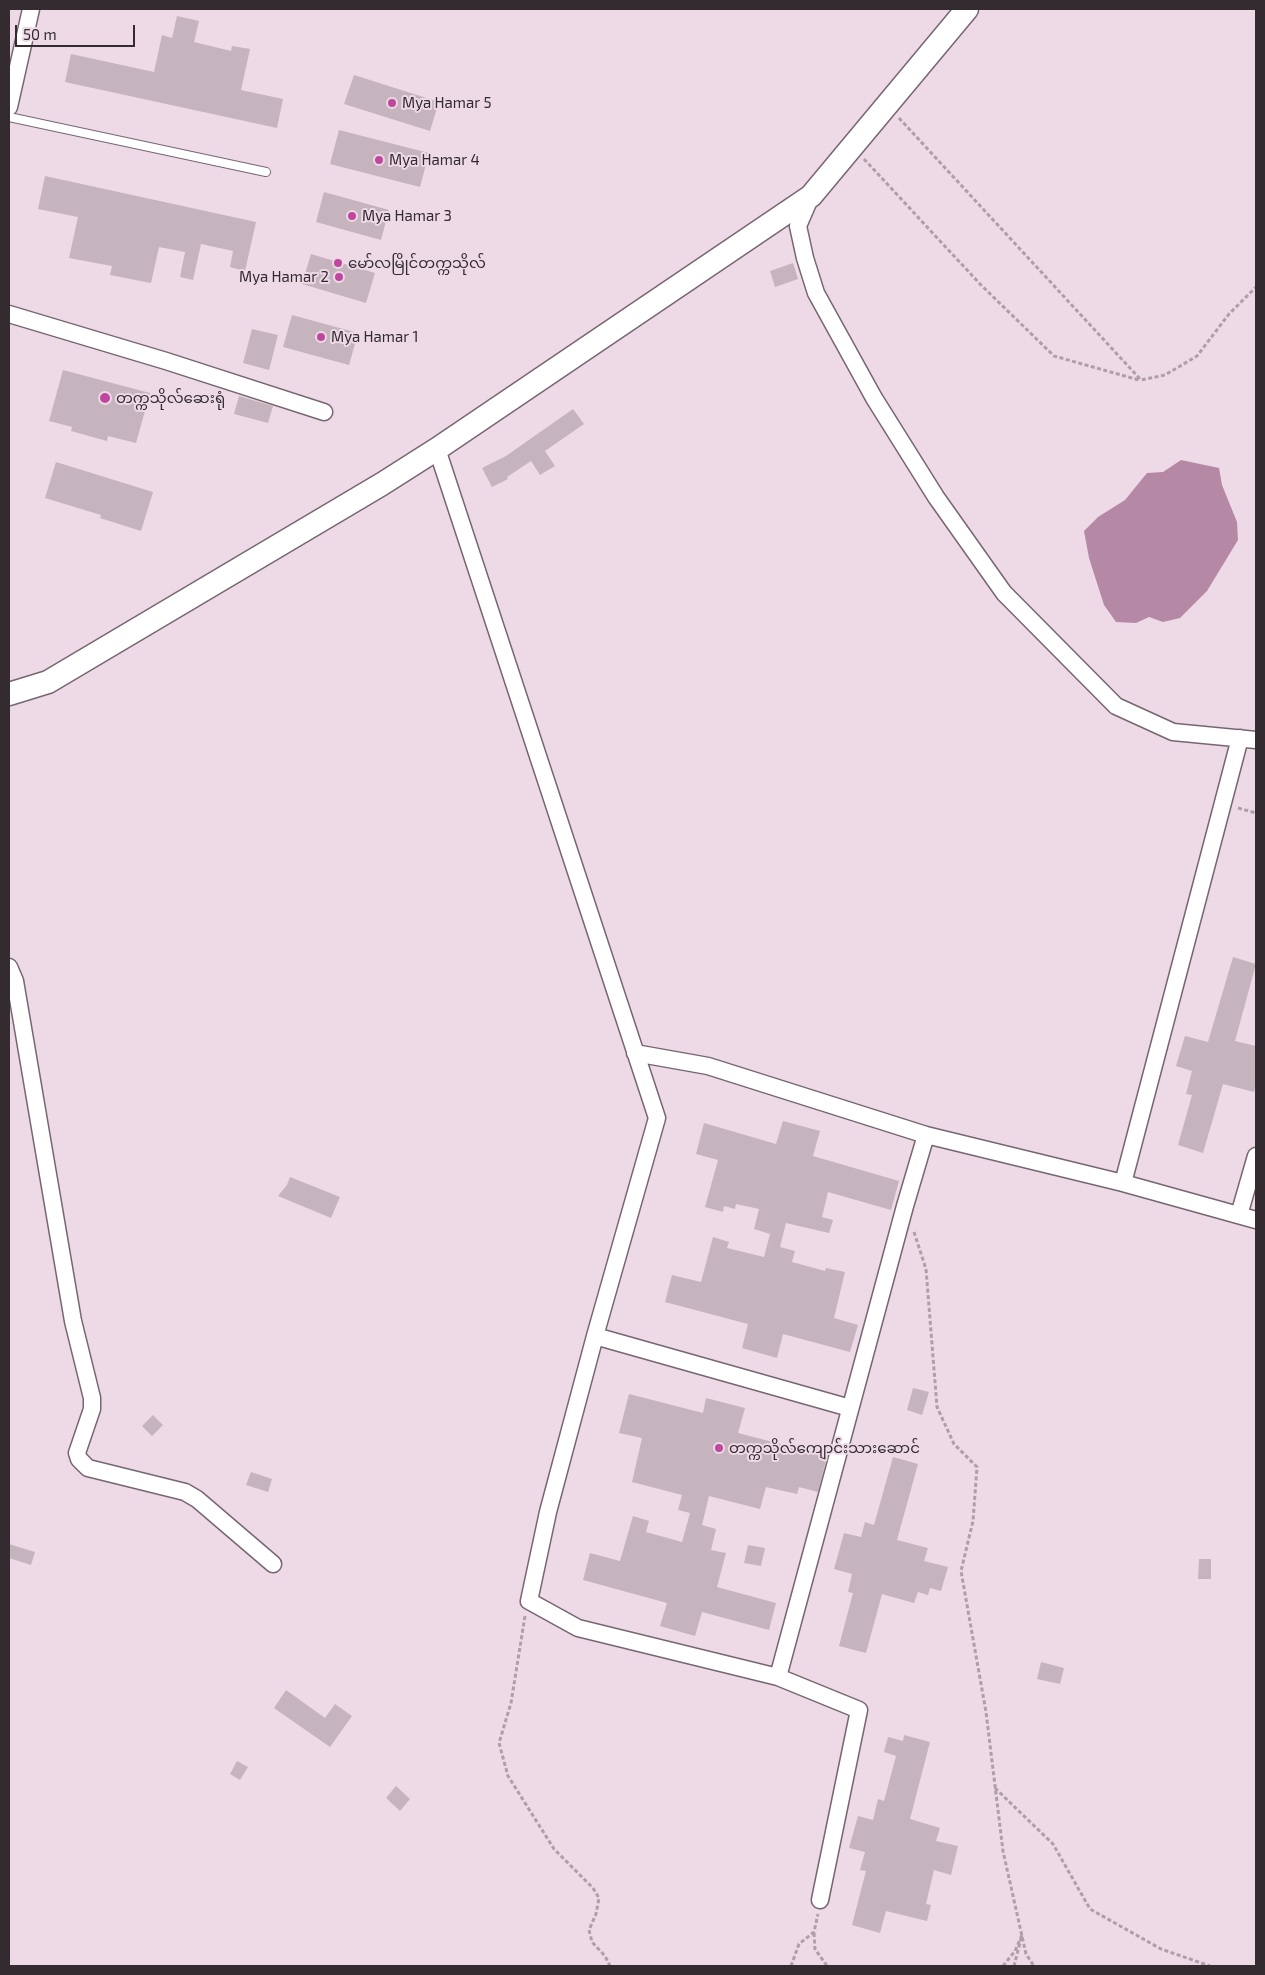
<!DOCTYPE html>
<meta charset="utf-8">
<style>
body{margin:0}
#map{position:relative;width:1265px;height:1975px;overflow:hidden;background:#eddae6;font-family:"Exo 2",sans-serif}
canvas{display:block}
.frame{position:absolute;inset:0;border:10px solid #332b30;pointer-events:none}
.scale{position:absolute;left:15px;top:25px;width:120px;height:22px;box-sizing:border-box;border:2px solid #332b30;border-top:0;padding-left:6px;font-size:15px;line-height:18px;white-space:nowrap;color:#332b30;-webkit-text-stroke:4px #eddae6;paint-order:stroke}
</style>
<div id="map">
<canvas width="1265" height="1975"></canvas>
<div class="frame"></div>
<div class="scale">50 m</div>
</div>
<script>
const c = document.querySelector('canvas').getContext('2d');
c.lineJoin = 'round';
function fillPath(path, color) { c.fillStyle = color; c.fill(path, 'evenodd'); }
const shape = rows => new Path2D(rows.map(r => 'M' + r).join(''));
function strokePath(path, color, width, dash) { c.strokeStyle = color; c.lineWidth = width; c.lineCap = dash ? 'butt' : 'round'; c.setLineDash(dash || []); c.stroke(path); }
function write(font, color, halo, rows, align = 'center') {
  c.font = font + ' "Exo 2","Noto Sans Myanmar",sans-serif'; c.lineWidth = 4; c.setLineDash([]); c.textBaseline = 'middle'; c.strokeStyle = halo; c.fillStyle = color; for (const [text, x, y, turn = 0] of rows) {
    c.save(); c.translate(x, y); c.rotate((+turn || 0) * Math.PI / 180); c.textAlign = isNaN(turn) ? turn : align; if (halo) c.strokeText(text, 0, 0); c.fillText(text, 0, 0); c.restore();
  }
}
fillPath(shape([
 [1181,460,1219,468,1222,485,1237,522,1238,540,1207,591,1180,618,1163,622,1149,617,1136,623,1116,622,1104,605,1089,558,1084,531,1098,517,1125,500,1147,473,1163,472]
]), '#b588a5');
fillPath(shape([
 [177,16,199,21,194,42,231,51,232,46,250,49,241,90,283,99,277,128,65,82,71,54,154,72,162,35,172,38],
 [354,75,439,102,430,131,344,104],
 [339,130,429,153,420,187,330,164],
 [45,176,256,222,245,271,230,267,233,251,201,244,193,280,180,277,185,252,159,247,151,283,110,275,112,266,69,258,78,217,38,209],
 [324,192,389,210,381,240,316,222],
 [311,254,375,273,366,303,302,284],
 [793,263,798,279,775,287,770,271],
 [292,315,358,333,349,365,283,347],
 [252,329,278,335,269,370,243,363],
 [63,370,150,393,136,443,108,436,107,441,71,431,72,427,49,421],
 [239,396,273,406,268,423,234,414],
 [573,409,584,424,545,451,555,466,540,475,531,461,507,477,508,479,492,487,482,468,506,456],
 [56,462,153,492,141,531,100,518,101,515,45,498],
 [1233,957,1256,964,1235,1041,1256,1046,1256,1084,1254,1092,1223,1084,1203,1153,1178,1145,1192,1095,1186,1094,1192,1071,1176,1066,1185,1036,1208,1042],
 [783,1121,820,1131,813,1156,899,1181,891,1210,828,1192,822,1217,833,1220,829,1233,786,1223,780,1247,795,1251,792,1262,825,1271,826,1268,845,1272,834,1318,858,1325,850,1352,783,1334,777,1358,742,1348,748,1324,665,1302,672,1275,701,1282,713,1237,729,1242,727,1248,764,1257,770,1234,754,1229,759,1209,736,1204,735,1209,724,1206,723,1212,705,1207,718,1160,696,1154,704,1123,776,1144],
 [290,1177,340,1197,331,1218,278,1196,287,1185],
 [913,1388,929,1392,922,1415,907,1410],
 [629,1394,703,1413,706,1398,745,1408,738,1433,827,1456,818,1492,799,1487,797,1494,766,1487,760,1509,709,1496,702,1525,716,1529,711,1550,726,1553,717,1587,776,1603,769,1630,702,1612,695,1636,660,1626,667,1603,583,1580,590,1553,620,1561,633,1516,649,1521,646,1532,682,1542,690,1513,678,1510,682,1495,632,1482,642,1438,619,1433],
 [153,1415,163,1425,152,1436,142,1426],
 [893,1457,918,1464,897,1540,928,1548,924,1561,948,1567,941,1591,930,1588,928,1595,918,1592,914,1603,882,1594,866,1653,839,1646,853,1593,848,1592,852,1574,834,1569,844,1533,861,1537,865,1522,874,1525],
 [251,1472,272,1479,268,1492,246,1485],
 [9,1544,35,1552,31,1565,9,1558],
 [748,1545,765,1548,761,1566,744,1563],
 [1199,1559,1211,1559,1211,1579,1198,1579],
 [1041,1662,1064,1668,1060,1684,1037,1679],
 [286,1690,325,1718,335,1704,352,1716,330,1747,274,1708],
 [904,1735,930,1742,910,1819,940,1828,936,1841,958,1846,951,1875,934,1870,926,1904,931,1905,927,1921,886,1911,880,1933,852,1925,866,1871,860,1870,865,1852,849,1848,858,1816,873,1820,878,1799,884,1801,896,1756,884,1752,888,1737,903,1741],
 [237,1761,248,1767,240,1780,230,1774],
 [396,1786,410,1799,400,1811,386,1798]
]), '#c5b3be');
const lane = shape([
 [9,117,266,172]
]);
const street = shape([
 [9,107,31,9],
 [811,196,798,226,805,258,816,293,874,398,936,497,1004,593,1116,706,1173,732,1256,740],
 [9,314,166,361,324,412],
 [437,449,657,1118,595,1336,548,1512,529,1601,578,1628,778,1677,859,1710,820,1900],
 [9,967,15,981,73,1321,92,1398,92,1409,77,1453,79,1459,88,1468,185,1492,197,1499,273,1564],
 [635,1053,708,1066,926,1135,1123,1183,1240,738],
 [1123,1183,1256,1220],
 [1239,1215,1256,1156],
 [595,1336,850,1408],
 [778,1677,905,1206,926,1135]
]);
const secondary = shape([
 [9,694,48,682,382,484,437,449,811,196,967,9]
]);
strokePath(lane, '#776671', 10);
strokePath(street, '#776671', 19);
strokePath(secondary, '#776671', 25);
strokePath(shape([
 [899,118,1141,380,1165,375,1197,356,1229,314,1256,287],
 [864,159,980,284,1054,356,1139,380],
 [1238,808,1256,813],
 [914,1232,926,1269,937,1407,954,1444,977,1467,973,1521,961,1571,986,1712,1003,1851,1026,1954,1034,1966],
 [525,1616,511,1703,499,1743,508,1776,554,1849,593,1888,599,1898,596,1914,589,1930,592,1942,605,1956,610,1966],
 [995,1788,1053,1844,1090,1909,1161,1949,1210,1966],
 [814,1933,815,1949,827,1966],
 [791,1966,799,1944,814,1932,818,1914],
 [1003,1966,1015,1951,1022,1935,1014,1966]
]), '#ae9ea8', 3, [4, 2.5]);
strokePath(lane, '#fff', 8);
strokePath(street, '#fff', 16);
strokePath(secondary, '#fff', 22);
for (const [x, y, r, color] of [
 [392,103,5,"#bf489e"],
 [379,160,5,"#bf489e"],
 [352,216,5,"#bf489e"],
 [338,263,5,"#bf489e"],
 [339,277,5,"#bf489e"],
 [321,337,5,"#bf489e"],
 [105,398,6,"#bf489e"],
 [719,1448,5,"#bf489e"]
]) { const dot = new Path2D(); dot.arc(x, y, r, 0, 2 * Math.PI); c.fillStyle = color; c.fill(dot); strokePath(dot, '#eddae6', 2); }
write('15px', '#332b30', '#eddae6', [
 ["Mya Hamar 5",402,103],
 ["Mya Hamar 4",389,160],
 ["Mya Hamar 3",362,216],
 ["မော်လမြိုင်တက္ကသိုလ်",348,263],
 ["Mya Hamar 2",329,277,"right"],
 ["Mya Hamar 1",331,337],
 ["တက္ကသိုလ်ဆေးရုံ",116,398],
 ["တက္ကသိုလ်ကျောင်းသားဆောင်",729,1448]
], 'left');
</script>
